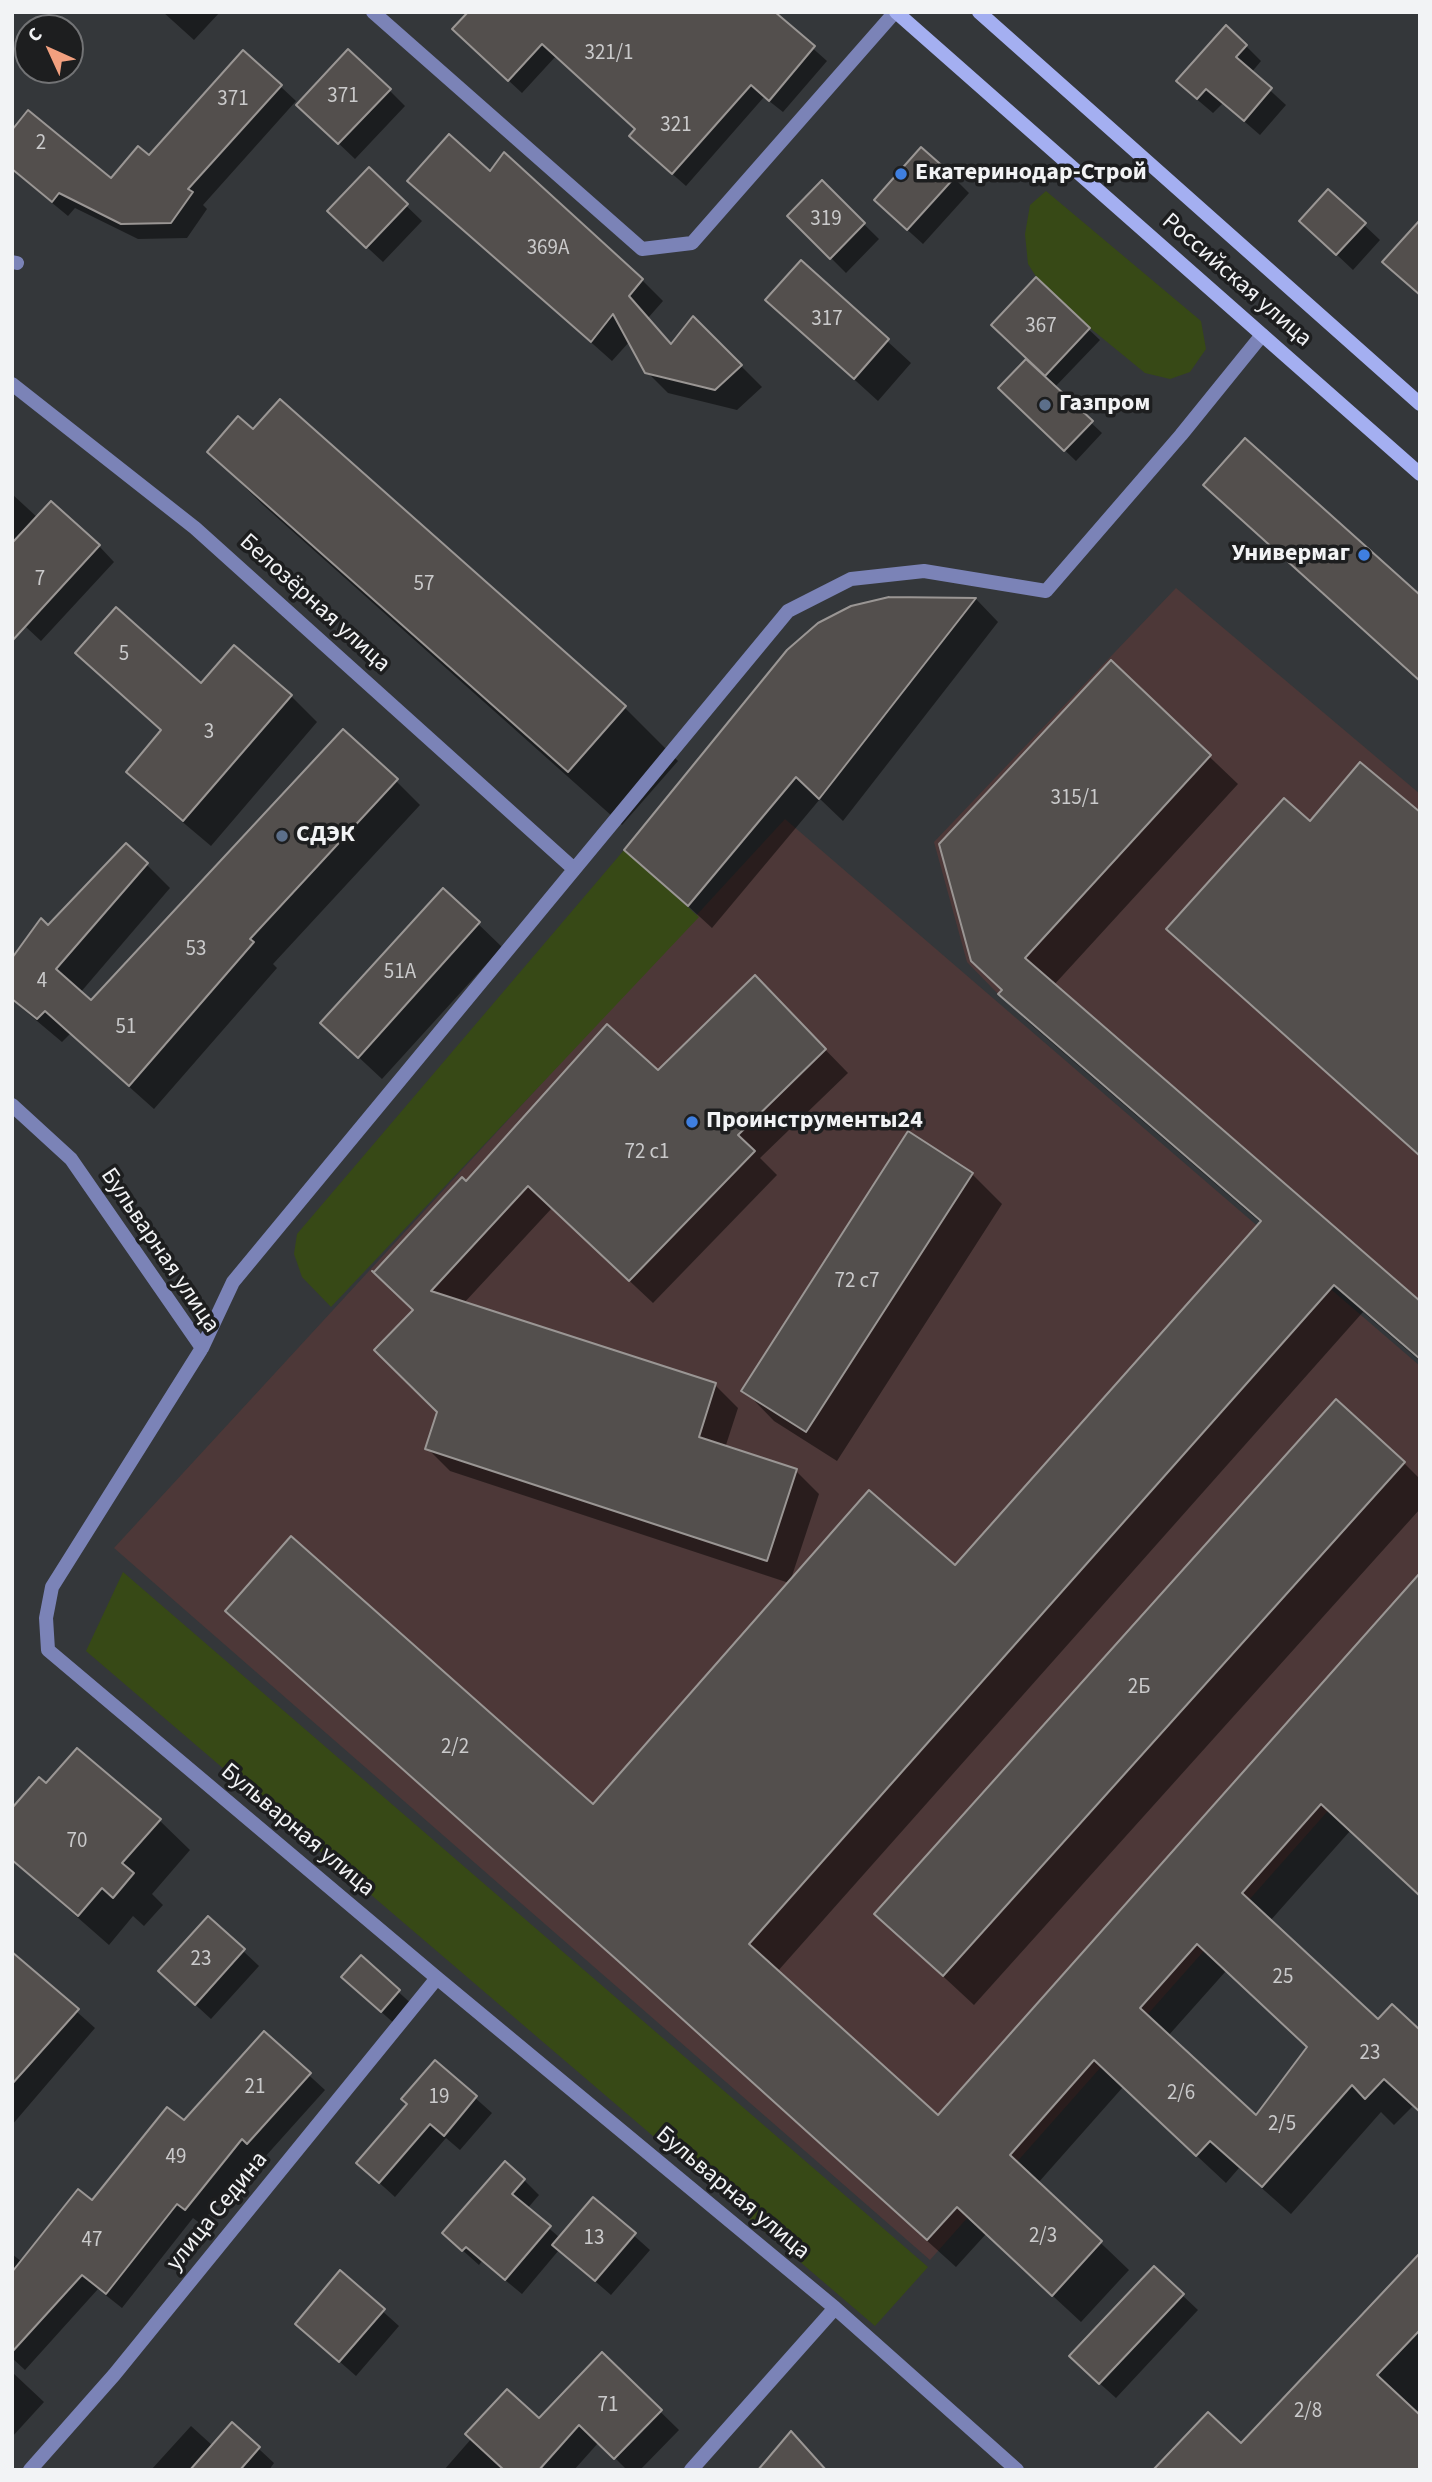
<!DOCTYPE html>
<meta charset="utf-8">
<style>
body{margin:0}
#map{position:relative;width:1432px;height:2482px;overflow:hidden;background:#34373a;font-family:"Source Sans 3",sans-serif}
canvas{display:block}
.frame{position:absolute;inset:0;border:14px solid #f2f3f5;pointer-events:none}
.north{position:absolute;left:14px;top:14px;width:70px;height:70px;box-sizing:border-box;background:#1d1e1f;border:2px solid #727375;border-radius:50%;rotate:315deg;font-size:19px;font-weight:700;line-height:28px;text-align:center;color:#f2f3f5}
.north::after{content:'';display:block;margin:auto;width:24px;height:32px;background:#f2a07f;clip-path:polygon(50% 0,100% 100%,50% 72%,0 100%)}
</style>
<div id="map">
<canvas width="1432" height="2482"></canvas>
<div class="frame"></div>
<div class="north">С</div>
</div>
<script>
const c = document.querySelector('canvas').getContext('2d');
c.lineJoin = 'round';
function fillPath(path, color) { c.fillStyle = color; c.fill(path, 'evenodd'); }
const shape = rows => new Path2D(rows.map(r => 'M' + r).join(''));
function strokePath(path, color, width, dash) { c.strokeStyle = color; c.lineWidth = width; c.lineCap = dash ? 'butt' : 'round'; c.setLineDash(dash || []); c.stroke(path); }
function write(font, color, halo, rows, align = 'center') {
  c.font = font + ' "Source Sans 3",sans-serif'; c.lineWidth = 7; c.setLineDash([]); c.textBaseline = 'middle'; c.strokeStyle = halo; c.fillStyle = color; for (const [text, x, y, turn = 0] of rows) {
    c.save(); c.translate(x, y); c.rotate((+turn || 0) * Math.PI / 180); c.textAlign = isNaN(turn) ? turn : align; if (halo) c.strokeText(text, 0, 0); c.fillText(text, 0, 0); c.restore();
  }
}
fillPath(shape([
 [1176,588,1420,794,1420,1359,998,994,967,962,934,842],
 [785,819,1420,1366,1420,1707,930,2260,114,1548]
]), '#4d3838');
fillPath(shape([
 [1046,191,1201,321,1206,349,1190,372,1170,379,1145,373,1046,292,1028,264,1025,234,1030,205],
 [624,850,699,917,331,1307,302,1277,294,1254,297,1234],
 [123,1572,928,2267,875,2326,86,1651]
]), '#374916');
fillPath(shape([
 [163,12,220,12,194,40],
 [772,12,827,61,783,112,764,97,686,186,644,149,637,130,556,56,522,93,467,42],
 [1246,46,1261,61,1251,73,1286,105,1260,135,1223,103,1213,113,1193,96],
 [280,86,296,101,203,205,207,209,187,238,138,239,75,208,68,216,12,170,12,132,111,181,149,157],
 [389,90,405,106,355,159,314,120],
 [369,170,422,221,383,262,344,226],
 [490,173,642,280,663,301,648,318,672,345,693,318,762,387,737,410,668,393,646,371,630,341,612,361,410,181],
 [954,178,969,193,923,244,891,215],
 [822,183,879,239,846,273,789,216],
 [1328,191,1380,240,1353,270,1317,236],
 [801,262,911,363,878,401,767,300],
 [1036,280,1100,340,1054,388,1102,433,1076,461,1000,388,1028,359],
 [280,401,625,708,678,761,622,825,263,505,209,452,253,432],
 [1205,485,1420,597,1420,681,1233,513],
 [12,494,38,518,99,546,114,562,41,641,12,614],
 [889,599,976,599,998,622,843,821,820,799,712,928,627,850],
 [77,653,202,686,291,696,317,722,211,846,154,798,128,772,162,732],
 [1111,663,1238,784,1053,986,1420,1303,1420,1361,1363,1312,777,1972,939,2118,1420,1576,1420,1897,1350,1831,1270,1921,1378,2022,1420,2032,1420,2112,1413,2106,1394,2125,1381,2112,1291,2214,1239,2168,1226,2183,1123,2087,1038,2183,1129,2270,1081,2322,986,2234,956,2267,648,1988,255,1639,227,1611,593,1807,789,1583,450,1471,427,1448,439,1412,415,1311,467,1184,778,1001,848,1073,760,1158,777,1175,653,1303,552,1208,464,1303,715,1385,738,1408,725,1448,796,1471,819,1494,790,1582,955,1568,1261,1223,1028,1022,1000,994,1003,991,972,960],
 [1226,1971,1309,2048,1256,2118,1168,2036],
 [396,781,420,805,273,964,277,968,154,1109,70,1034,62,1042,12,1000,12,961,48,928,146,864,170,888,80,993,91,1003],
 [1420,815,1420,1157,1197,957,1169,929,1310,824],
 [443,890,502,947,382,1079,322,1023],
 [972,1174,1002,1204,837,1461,774,1421,744,1390],
 [1404,1463,1420,1479,1420,1509,974,2005,876,1914],
 [159,1820,190,1850,152,1894,163,1905,144,1926,133,1916,109,1945,12,1860],
 [208,1918,259,1966,211,2019,175,1986],
 [12,1954,95,2028,12,2125],
 [361,1958,415,2007,397,2026,359,1992],
 [264,2034,325,2090,264,2158,258,2153,201,2224,193,2218,122,2308,98,2289,25,2370,12,2358,12,2254,22,2262,184,2122],
 [435,2062,492,2113,460,2150,446,2138,395,2197,374,2178],
 [524,2180,539,2195,527,2209,560,2238,593,2199,650,2250,611,2295,559,2250,522,2294,482,2261,479,2265,460,2248],
 [1420,2256,1420,2470,1241,2445],
 [340,2273,399,2326,356,2376,297,2324],
 [1182,2295,1198,2310,1116,2398,1087,2372],
 [602,2355,679,2430,640,2470,627,2470,599,2442,574,2470,444,2470,472,2438,539,2420],
 [12,2372,44,2402,12,2437],
 [233,2425,274,2463,269,2470,151,2470,191,2426,213,2446]
]), '#0007');
const building = shape([
 [468,12,775,12,815,46,769,101,751,85,672,174,629,136,635,129,542,44,508,81,452,29,468,12],
 [1226,25,1247,45,1236,57,1272,88,1244,121,1206,89,1197,99,1176,81,1226,25],
 [348,49,391,89,338,144,296,105,348,49],
 [243,50,282,85,188,189,193,192,171,223,121,224,59,193,52,202,12,169,12,130,28,110,111,178,138,146,149,155,243,50],
 [449,134,490,171,504,152,643,279,629,296,671,344,693,316,742,365,715,390,645,373,613,314,591,342,407,181,449,134],
 [921,147,955,177,907,230,874,200,921,147],
 [369,167,408,204,366,248,327,211,369,167],
 [822,180,865,223,830,259,787,216,822,180],
 [1328,189,1366,223,1336,255,1299,221,1328,189],
 [1420,220,1420,295,1382,262,1420,220],
 [801,260,889,339,854,379,765,300,801,260],
 [1036,277,1090,328,1045,376,991,325,1036,277],
 [1026,359,1093,421,1064,451,998,388,1026,359],
 [280,399,626,706,568,772,207,452,238,416,253,429,280,399],
 [1245,438,1420,595,1420,681,1203,485,1245,438],
 [51,501,100,545,12,641,12,543,51,501],
 [889,597,976,598,819,799,796,777,688,906,624,850,787,650,818,623,851,606,889,597],
 [116,607,201,683,234,645,292,695,183,821,126,772,161,730,75,653,116,607],
 [1111,660,1211,755,1025,958,1420,1301,1420,1359,1334,1285,749,1944,938,2115,1420,1573,1420,1896,1321,1804,1242,1893,1378,2019,1392,2004,1420,2030,1420,2112,1384,2079,1365,2099,1352,2085,1262,2187,1210,2141,1196,2156,1094,2060,1010,2155,1102,2241,1052,2296,957,2207,927,2240,617,1960,225,1611,291,1536,593,1804,869,1490,955,1565,1261,1221,998,994,1002,990,971,961,939,844,1111,660],
 [1197,1944,1307,2047,1256,2115,1140,2008,1197,1944],
 [343,729,398,779,250,939,254,942,129,1086,45,1011,37,1019,12,999,12,958,41,918,48,925,126,843,148,863,56,969,91,1000,343,729],
 [1360,762,1420,812,1420,1156,1166,929,1284,798,1310,821,1360,762],
 [443,888,480,922,358,1058,320,1023,443,888],
 [755,975,826,1049,738,1135,755,1151,629,1281,528,1186,431,1291,716,1383,699,1437,797,1469,767,1561,425,1449,437,1412,374,1350,413,1310,372,1271,374,1272,462,1177,466,1181,607,1024,658,1070,755,975],
 [908,1131,973,1173,806,1432,741,1391,908,1131],
 [1336,1399,1405,1462,943,1976,874,1914,1336,1399],
 [77,1748,161,1819,122,1863,134,1873,113,1898,102,1888,78,1916,12,1860,12,1808,39,1777,46,1783,77,1748],
 [208,1916,245,1949,195,2005,158,1971,208,1916],
 [12,1952,79,2009,12,2084,12,1952],
 [361,1955,400,1990,381,2012,341,1977,361,1955],
 [264,2031,311,2073,247,2144,242,2139,185,2210,177,2204,106,2294,82,2275,12,2352,12,2272,78,2189,92,2200,167,2107,184,2120,264,2031],
 [435,2060,477,2096,444,2136,430,2124,379,2183,356,2163,407,2104,401,2099,435,2060],
 [505,2161,525,2179,512,2194,551,2226,505,2280,466,2247,462,2251,442,2233,505,2161],
 [593,2197,636,2233,595,2281,552,2245,593,2197],
 [1420,2253,1420,2330,1377,2375,1420,2415,1420,2470,1153,2470,1208,2412,1241,2443,1420,2253],
 [1154,2266,1184,2294,1099,2384,1069,2356,1154,2266],
 [340,2270,385,2309,339,2362,295,2324,340,2270],
 [602,2352,662,2410,614,2459,579,2425,539,2470,504,2470,465,2434,507,2389,539,2418,602,2352],
 [232,2422,260,2447,240,2470,190,2470,232,2422],
 [791,2431,826,2470,758,2470,791,2431]
]);
fillPath(building, '#534f4d');
strokePath(building, '#9a9694', 2);
strokePath(shape([
 [373,12,642,249,692,243,895,12],
 [12,262,17,263],
 [12,384,195,528,574,869],
 [12,1105,71,1159,202,1348],
 [30,2470,114,2375,437,1978],
 [691,2470,835,2308],
 [1017,2470,835,2308,437,1978,48,1650,46,1618,52,1587,202,1348,233,1282,788,611,851,579,924,571,1046,591,1181,435,1262,335]
]), '#7b83b7', 14);
strokePath(shape([
 [896,12,1420,474],
 [979,12,1420,404]
]), '#a4aff1', 14);
for (const [x, y, r, color] of [
 [901,174,7,"#3f7fe0"],
 [1045,405,7,"#5c6f8a"],
 [1364,555,7,"#3f7fe0"],
 [282,836,7,"#5c6f8a"],
 [692,1122,7,"#3f7fe0"]
]) { const dot = new Path2D(); dot.arc(x, y, r, 0, 2 * Math.PI); c.fillStyle = color; c.fill(dot); strokePath(dot, '#1d1e1f', 2.5); }
write('21px', '#cacacb', null, [
 ["321/1",609,54],
 ["371",343,97],
 ["371",233,100],
 ["321",676,126],
 ["2",41,144],
 ["319",826,220],
 ["369А",548,249],
 ["317",827,320],
 ["367",1041,327],
 ["7",40,580],
 ["57",424,585],
 ["5",124,655],
 ["3",209,733],
 ["315/1",1075,799],
 ["53",196,950],
 ["51А",400,973],
 ["4",42,982],
 ["51",126,1028],
 ["72 с1",647,1153],
 ["72 с7",857,1282],
 ["2Б",1139,1688],
 ["2/2",455,1748],
 ["70",77,1842],
 ["23",201,1960],
 ["25",1283,1978],
 ["23",1370,2054],
 ["21",255,2088],
 ["2/6",1181,2094],
 ["19",439,2098],
 ["2/5",1282,2125],
 ["49",176,2158],
 ["2/3",1043,2237],
 ["13",594,2239],
 ["47",92,2241],
 ["71",608,2406],
 ["2/8",1308,2412]
]);
write('bold 24px', '#f2f3f5', '#1d1e1f', [
 ["Екатеринодар-Строй",915,174],
 ["Газпром",1059,405],
 ["Универмаг",1350,555,"right"],
 ["СДЭК",296,836],
 ["Проинструменты24",706,1122]
], 'left');
write('24px', '#f2f3f5', '#1d1e1f', [
 ["Российская улица",1236,281,41],
 ["Белозёрная улица",314,604,42],
 ["Бульварная улица",159,1251,56],
 ["Бульварная улица",297,1831,40],
 ["Бульварная улица",732,2194,40],
 ["улица Седина",218,2212,-51]
]);
</script>
